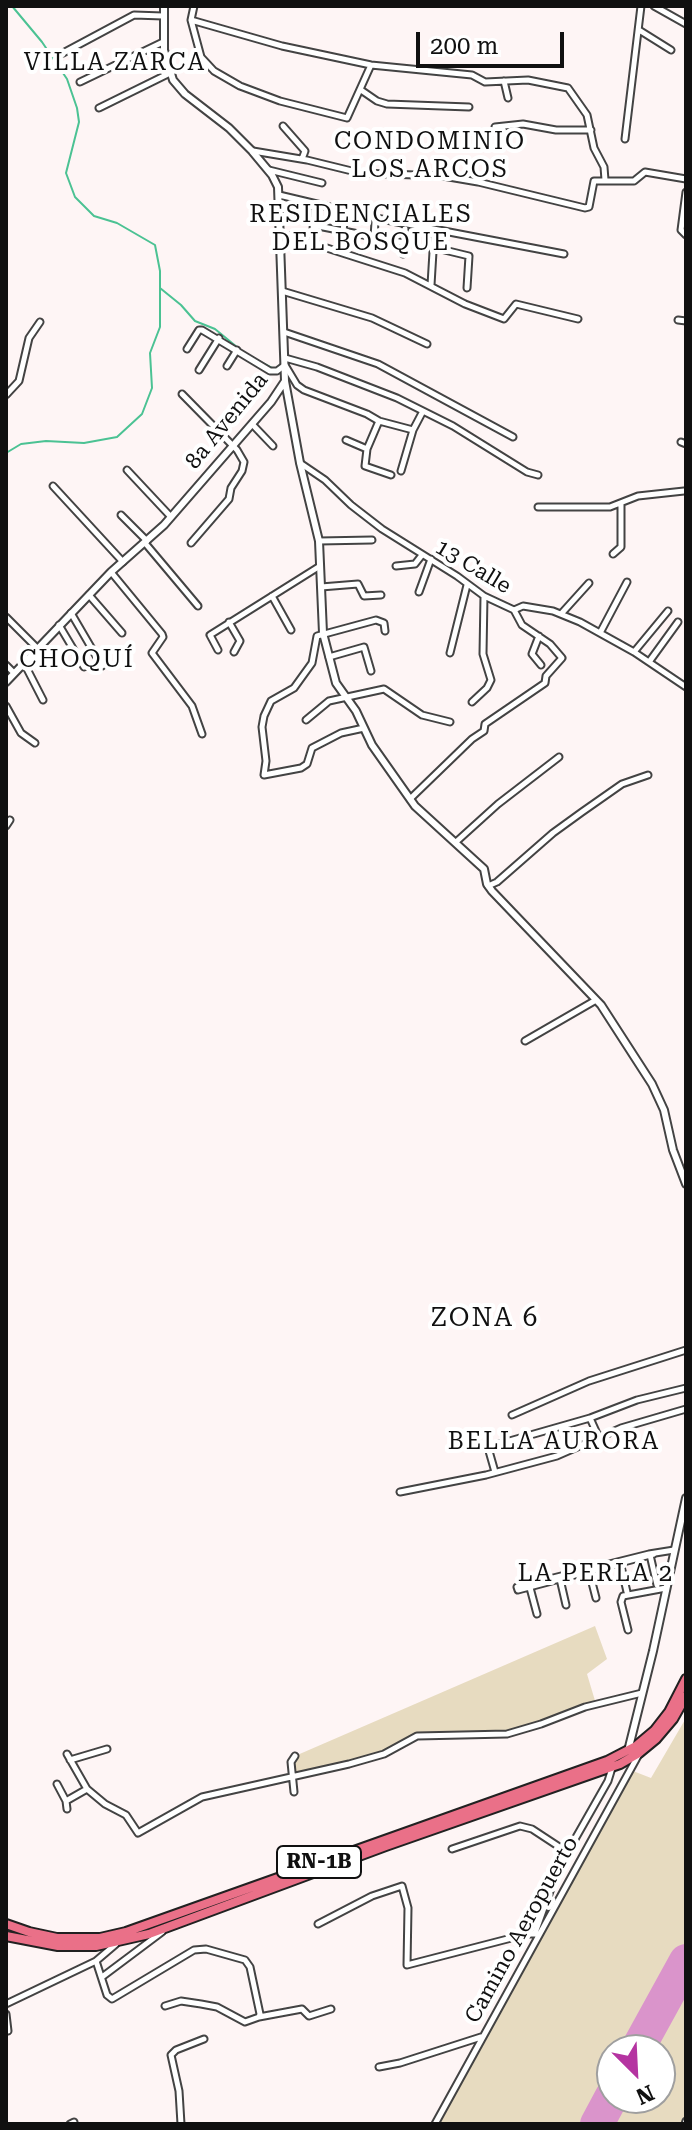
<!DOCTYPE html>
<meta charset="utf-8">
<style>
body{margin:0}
#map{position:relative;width:692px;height:2130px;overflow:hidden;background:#fef5f5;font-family:"Roboto Serif",serif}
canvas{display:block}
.frame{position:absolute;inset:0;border:8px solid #101010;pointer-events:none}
.north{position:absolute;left:596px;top:2034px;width:80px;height:80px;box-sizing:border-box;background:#fff;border:2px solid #9f9f9f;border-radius:50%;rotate:156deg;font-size:22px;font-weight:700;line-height:32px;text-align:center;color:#101010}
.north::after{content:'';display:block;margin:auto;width:28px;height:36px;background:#b534a1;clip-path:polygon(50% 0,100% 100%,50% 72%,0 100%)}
.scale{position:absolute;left:416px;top:32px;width:148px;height:36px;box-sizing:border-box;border:4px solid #101010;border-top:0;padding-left:10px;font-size:24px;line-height:28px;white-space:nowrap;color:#101010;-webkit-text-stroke:6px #fff;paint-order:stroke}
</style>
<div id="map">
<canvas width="692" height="2130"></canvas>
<div class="frame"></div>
<div class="north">N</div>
<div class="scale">200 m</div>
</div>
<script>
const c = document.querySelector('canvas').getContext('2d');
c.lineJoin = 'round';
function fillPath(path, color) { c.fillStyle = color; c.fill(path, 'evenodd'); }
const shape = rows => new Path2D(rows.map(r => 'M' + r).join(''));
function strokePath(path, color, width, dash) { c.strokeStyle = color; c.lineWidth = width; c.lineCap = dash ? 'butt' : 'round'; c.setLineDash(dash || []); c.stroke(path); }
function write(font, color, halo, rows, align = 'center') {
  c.font = font + ' "Roboto Serif",serif'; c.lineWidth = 8; c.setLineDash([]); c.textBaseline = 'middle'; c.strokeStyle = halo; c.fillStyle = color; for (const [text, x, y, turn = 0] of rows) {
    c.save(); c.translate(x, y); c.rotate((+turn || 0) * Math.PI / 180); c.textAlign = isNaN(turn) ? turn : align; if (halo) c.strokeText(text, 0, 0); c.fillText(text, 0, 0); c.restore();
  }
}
fillPath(shape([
 [595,1626,607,1659,587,1674,596,1704,522,1730,472,1736,417,1736,380,1755,293,1777,295,1756],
 [686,1718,686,1943,627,2050,612,2050,612,2078,586,2124,439,2124,633,1771,651,1778],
 [686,1979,686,2116,681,2124,606,2124,620,2098,660,2098,660,2050,647,2050]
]), '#e7dbc0');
strokePath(shape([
 [160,288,181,305,195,321,215,329,243,352],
 [255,359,272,368],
 [6,453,21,444,46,441,84,443,117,437,142,414,152,388,150,353,160,327,160,271,155,245,117,223,94,216,75,197,66,173,79,122,77,108,67,79,42,42,12,6]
]), '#4bc293', 2);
strokePath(shape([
 [637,2050,686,1961],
 [597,2124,612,2096]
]), '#da94cb', 34);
const minor = shape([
 [194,6,191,20,201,57,214,71,240,86,280,101,347,118,371,65],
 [654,6,686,24],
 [191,20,282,46,371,65,472,75,485,82,528,80,568,88,587,115,594,148,604,167,605,180],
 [639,30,671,50],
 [63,53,134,15,163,16],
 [504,81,508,98],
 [80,82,163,42],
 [361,90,377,101,387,104,469,107],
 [99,108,170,73],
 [283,126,305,151,302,159],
 [495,127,523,124,556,130,591,130],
 [625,139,641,6],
 [253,151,307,160,360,173,443,176,478,182,585,208,589,207,594,181,634,181,645,172,686,179],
 [269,170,322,183],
 [686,192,681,230,686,235],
 [279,195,376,218,564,254],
 [313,225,404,243],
 [343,231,345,215],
 [280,233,405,273,465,304,504,319,516,304,578,319],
 [374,237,375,222],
 [312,241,315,204],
 [432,247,469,256,467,288],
 [403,254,405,229],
 [431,285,434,235],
 [282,291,372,318,427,344],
 [678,320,686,321],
 [284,332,378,364,513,437],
 [187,349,199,330,202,330,270,371,277,371,285,365,297,385,304,390,367,414,379,421,413,430],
 [285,358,317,367,397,398,453,426,527,472,538,475],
 [227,366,237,350],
 [199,370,219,338],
 [182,394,237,450,244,462,242,471,231,488,229,499,191,543],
 [6,395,19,381,29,338,40,322],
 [379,421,367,449,365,466,391,475],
 [252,424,273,446],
 [346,440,367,449],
 [681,442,686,444],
 [300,463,325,480,351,505,382,529,457,576,484,596,514,610,523,606,553,611,580,622,634,652,686,687],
 [127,470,171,517],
 [401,471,413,430,423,411],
 [53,486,123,562],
 [538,507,610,507,638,496,684,491],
 [121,515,147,541],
 [319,541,372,540],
 [145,543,198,606],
 [613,554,621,547,621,504],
 [396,566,415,564,422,555],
 [111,572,162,634,163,637,152,653,192,706,202,734],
 [321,587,358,584,364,596,381,595],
 [419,592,431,559],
 [89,595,122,633],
 [272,596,291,630],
 [71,613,102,666],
 [561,614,589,583],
 [6,617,36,647],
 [229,622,240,641,234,652],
 [59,625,84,667],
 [600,633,627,582],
 [539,636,532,654,541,665],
 [218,650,210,635,320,566],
 [634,652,668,611],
 [450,653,467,585],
 [329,657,364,647,371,671],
 [649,662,678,622],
 [24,663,43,700],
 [6,665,14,673],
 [472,702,487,688,491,680,483,654,484,596],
 [6,706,21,733,35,743],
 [306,720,329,701,384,689,422,715,450,722],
 [364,728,341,733,312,748,307,764,301,768,264,775,266,761,262,727,264,716,271,701,294,688,312,663,317,636,376,620,384,623,385,631],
 [410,799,472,739,484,731,485,724,545,683,546,676,562,658,550,644,522,625,514,610],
 [6,826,10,820],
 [456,842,498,804,559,757],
 [488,886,497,882,553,833,582,812,622,784,648,775],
 [525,1041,596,1000],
 [512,1415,589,1381,686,1350],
 [590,1418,599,1438],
 [495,1472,489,1451,492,1446,590,1418,637,1400,686,1388],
 [400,1492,486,1475,557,1456,621,1428,686,1409],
 [654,1554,518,1590,517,1587,649,1554,674,1550],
 [650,1555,657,1585],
 [620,1562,627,1592],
 [589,1571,596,1598],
 [560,1579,566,1605],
 [529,1584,537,1614],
 [628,1630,621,1602,623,1596,666,1588],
 [67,1754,87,1789,105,1804,126,1815,138,1833,202,1797,349,1764,384,1754,417,1736,507,1734,541,1724,585,1707,642,1693],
 [70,1760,107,1749],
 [57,1784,66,1801],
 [294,1792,291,1762,295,1756],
 [67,1809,66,1801,87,1789],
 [452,1849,520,1826,532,1829,567,1852],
 [318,1924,372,1896,402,1886,408,1908,407,1965,527,1934,539,1934],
 [535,1933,558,1869,608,1781,612,1768],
 [96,1961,107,1995,112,1999,194,1950,206,1949,245,1960,250,1967,260,2014,259,2017,245,2022,217,2007,201,2004,181,2001,165,2006],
 [102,1977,162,1932],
 [6,2004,96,1961,116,1944],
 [6,2014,8,2031],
 [259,2017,302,2009,309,2016,331,2009],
 [379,2067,400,2063,481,2037],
 [70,2124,74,2122],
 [181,2124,179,2091,171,2055,176,2050,204,2039],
 [435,2124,639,1754],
 [685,2124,686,2121]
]);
const tertiary = shape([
 [285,381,300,463,319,541,323,633,336,683,356,711,372,745,415,806,484,869,487,884,492,891,601,1005,652,1084,664,1110,673,1150,686,1184],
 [6,682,111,572,164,525,271,402,285,381,278,187,272,175,252,151,229,128,185,94,173,80,164,50,164,6],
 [628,1751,653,1651,686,1498]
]);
const trunk = shape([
 [6,1924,29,1932,57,1938,100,1938,126,1932,607,1761,636,1746,655,1730,669,1712,686,1679],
 [6,1936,58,1946,96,1946,149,1934,386,1846,620,1764,639,1753,656,1739,673,1719,686,1696]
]);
strokePath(minor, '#434343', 9);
strokePath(tertiary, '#434343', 10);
strokePath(trunk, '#212121', 12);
strokePath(minor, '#fff', 5);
strokePath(tertiary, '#fff', 6);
strokePath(trunk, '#ea7088', 8);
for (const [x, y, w] of [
 [319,1862,84]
]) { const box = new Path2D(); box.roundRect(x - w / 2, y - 16, w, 32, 6); c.fillStyle = '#fff'; c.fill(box); strokePath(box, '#101010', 2); }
write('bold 20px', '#101010', null, [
 ["RN-1B",319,1862]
]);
write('22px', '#101010', '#fff', [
 ["8a Avenida",227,421,-51],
 ["13 Calle",473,567,31],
 ["Camino Aeropuerto",522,1930,-61]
]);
c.letterSpacing = '2px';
write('24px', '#101010', '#fff', [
 ["VILLA ZARCA",115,63],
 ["CONDOMINIO",430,142],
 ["LOS ARCOS",430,170],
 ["RESIDENCIALES",361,215],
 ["DEL BOSQUE",361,243],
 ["CHOQUÍ",77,660],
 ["BELLA AURORA",554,1442],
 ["LA PERLA 2",596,1574]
]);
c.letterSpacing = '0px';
c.letterSpacing = '2px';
write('26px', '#101010', '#fff', [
 ["ZONA 6",485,1318]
]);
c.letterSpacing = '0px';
</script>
